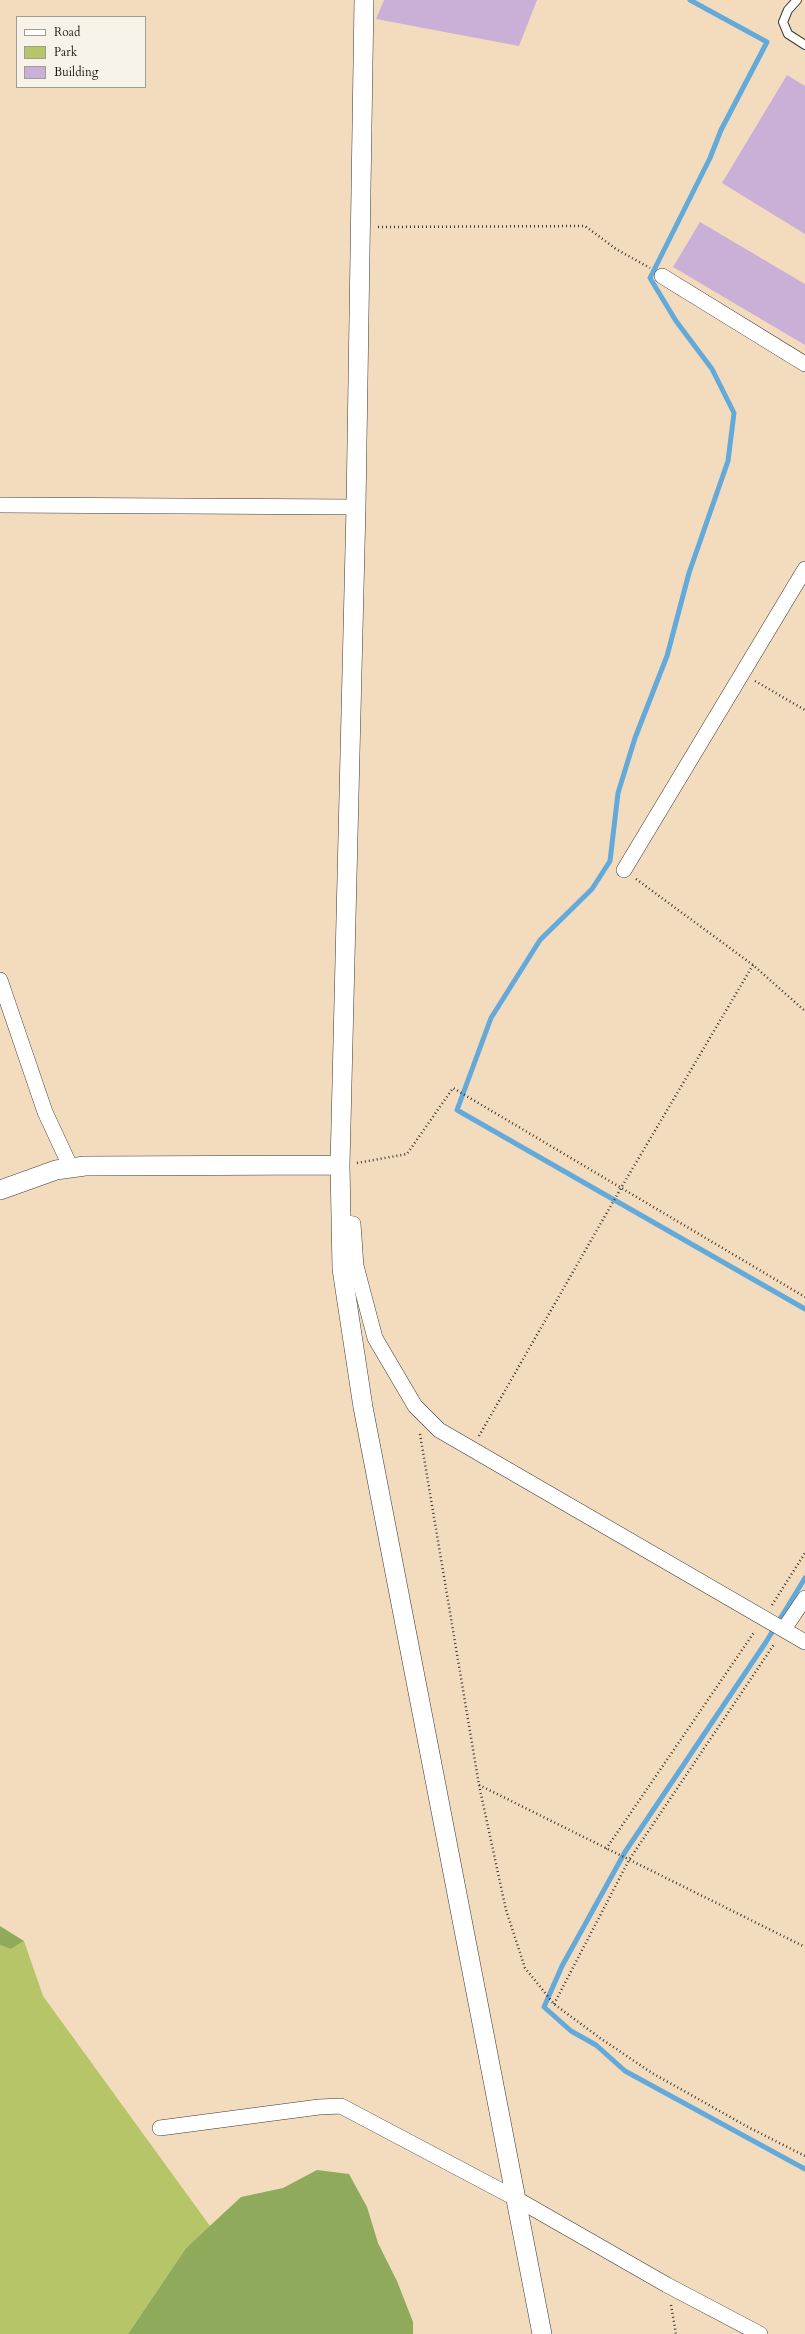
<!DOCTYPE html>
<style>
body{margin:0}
#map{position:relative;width:805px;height:2334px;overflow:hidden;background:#f3dcbe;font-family:Cardo,serif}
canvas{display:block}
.legend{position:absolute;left:16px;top:16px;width:130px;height:72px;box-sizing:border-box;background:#f7f3e8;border:1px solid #9f9d96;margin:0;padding:5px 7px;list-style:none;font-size:12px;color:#1c1c1c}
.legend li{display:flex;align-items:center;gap:8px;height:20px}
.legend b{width:20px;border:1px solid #9f9d96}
</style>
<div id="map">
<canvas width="805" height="2334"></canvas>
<ul class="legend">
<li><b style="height:5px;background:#fff"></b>Road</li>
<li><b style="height:11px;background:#b5c567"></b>Park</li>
<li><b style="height:11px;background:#caafd7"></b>Building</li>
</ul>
</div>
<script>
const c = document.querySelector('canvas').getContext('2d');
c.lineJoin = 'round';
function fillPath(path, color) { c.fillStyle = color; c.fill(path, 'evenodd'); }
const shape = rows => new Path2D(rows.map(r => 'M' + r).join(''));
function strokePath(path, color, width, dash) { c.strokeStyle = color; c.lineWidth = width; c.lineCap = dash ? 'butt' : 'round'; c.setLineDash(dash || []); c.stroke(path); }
fillPath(shape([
 [24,1941,43,1996,210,2226,186,2248,128,2334,0,2334,0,1945,11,1949]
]), '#b5c567');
fillPath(shape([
 [0,1926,24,1941,11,1949,0,1945],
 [317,2170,349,2174,367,2207,378,2243,397,2281,413,2322,413,2334,128,2334,186,2248,241,2197,283,2188]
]), '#90aa5c');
strokePath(shape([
 [690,0,767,42,721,130,710,158,650,278,676,321,712,369,734,413,728,461,689,573,667,656,635,738,618,793,610,861,592,889,540,940,491,1018,457,1110,805,1309],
 [805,1578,766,1642,625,1852,562,1966,544,2007,571,2031,596,2045,625,2071,805,2169]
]), '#63a9d9', 5);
fillPath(shape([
 [384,0,537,0,519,46,376,19],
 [787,75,805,86,805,234,722,183],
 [700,222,805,284,805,345,673,267]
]), '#caafd7');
const service = shape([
 [797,0,788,10,783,22,788,34,805,45]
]);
const minor = shape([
 [662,276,805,364],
 [0,505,356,507],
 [624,870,805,569],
 [0,980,45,1112,71,1168],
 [342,1222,353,1224,356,1266,375,1338,415,1406,439,1430,805,1642],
 [784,1629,805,1598],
 [160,2128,319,2107,341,2106,515,2198,667,2285,760,2334]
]);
const tertiary = shape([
 [364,0,356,507,340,1165,342,1269,363,1407,542,2334],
 [0,1190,56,1170,85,1166,340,1165]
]);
strokePath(service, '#3c3934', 10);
strokePath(minor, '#3c3934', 16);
strokePath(tertiary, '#3c3934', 20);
strokePath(shape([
 [378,227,585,226,616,249,650,268],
 [755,681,805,710],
 [636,879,753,965,805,1011],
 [357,1163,407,1154,453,1088,805,1297],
 [420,1434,479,1785,506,1910,525,1968,554,2004,600,2038,652,2073,748,2127,805,2156],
 [479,1436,621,1188,753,965],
 [772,1605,805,1553],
 [479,1785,805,1947],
 [606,1849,755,1631],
 [554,2004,629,1860,775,1643],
 [671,2305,676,2334]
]), '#3c3934', 2.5, [1, 3]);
strokePath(service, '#fff', 8);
strokePath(minor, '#fff', 15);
strokePath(tertiary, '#fff', 19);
</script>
